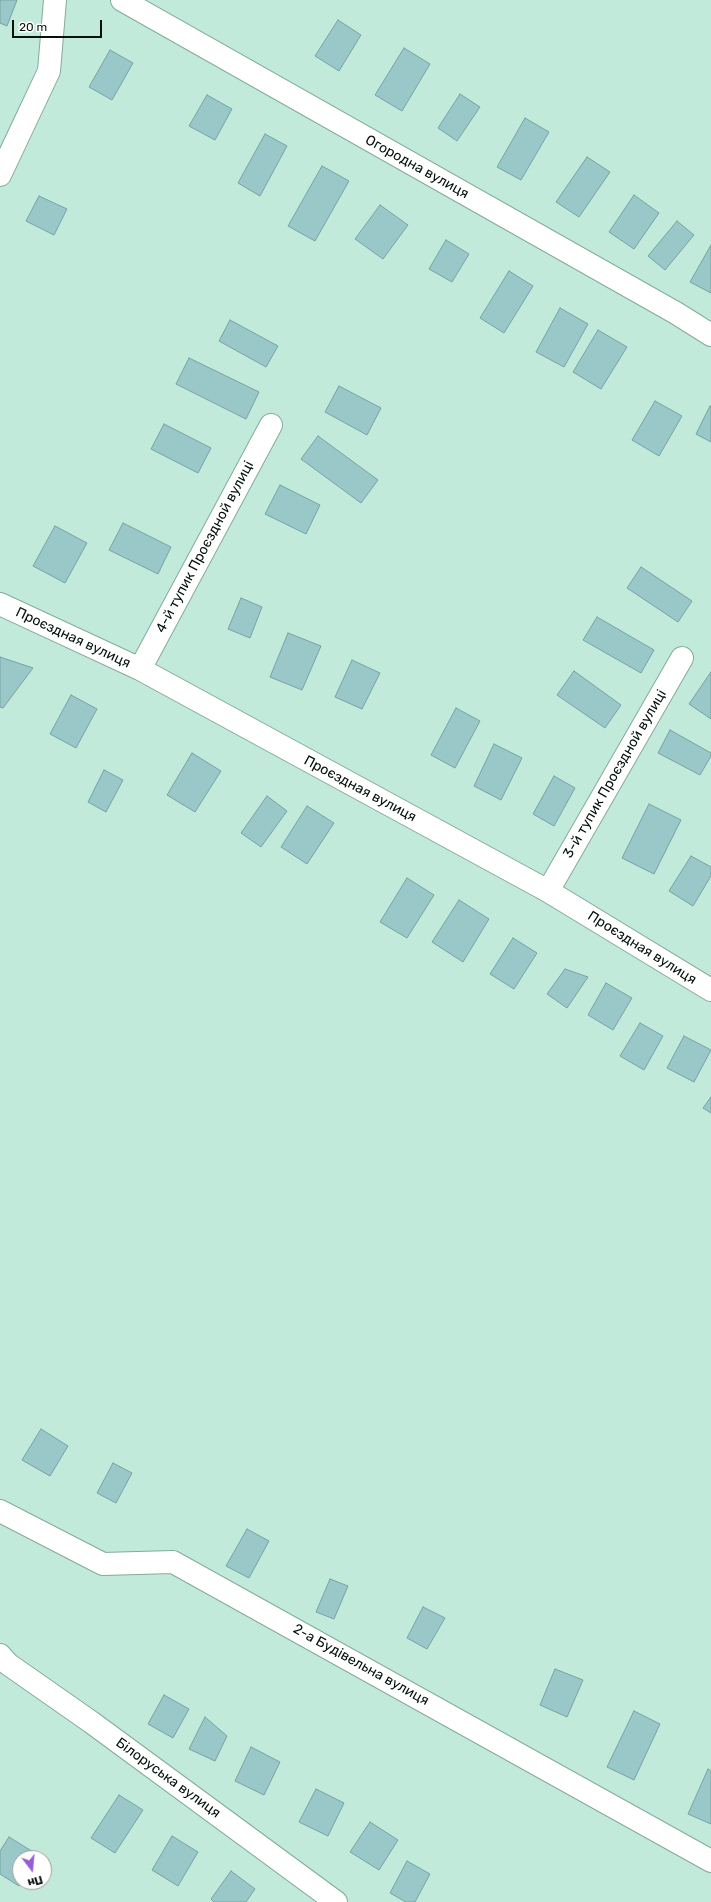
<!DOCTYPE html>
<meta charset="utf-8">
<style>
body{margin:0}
#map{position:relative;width:711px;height:1902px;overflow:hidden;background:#c1eada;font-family:Rubik,sans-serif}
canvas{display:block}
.north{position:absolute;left:12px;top:1850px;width:40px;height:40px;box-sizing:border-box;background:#fff;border:1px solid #9ba09e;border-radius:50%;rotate:164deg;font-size:11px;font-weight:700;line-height:16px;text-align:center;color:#04110c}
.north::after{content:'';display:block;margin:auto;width:14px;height:18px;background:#965dd5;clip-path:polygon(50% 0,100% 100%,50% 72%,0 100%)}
.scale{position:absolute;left:12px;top:20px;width:90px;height:18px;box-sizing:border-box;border:2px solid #04110c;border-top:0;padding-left:5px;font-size:12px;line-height:14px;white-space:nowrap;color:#04110c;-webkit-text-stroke:3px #fff;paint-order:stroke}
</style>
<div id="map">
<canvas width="711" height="1902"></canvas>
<div class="north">Пн</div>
<div class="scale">20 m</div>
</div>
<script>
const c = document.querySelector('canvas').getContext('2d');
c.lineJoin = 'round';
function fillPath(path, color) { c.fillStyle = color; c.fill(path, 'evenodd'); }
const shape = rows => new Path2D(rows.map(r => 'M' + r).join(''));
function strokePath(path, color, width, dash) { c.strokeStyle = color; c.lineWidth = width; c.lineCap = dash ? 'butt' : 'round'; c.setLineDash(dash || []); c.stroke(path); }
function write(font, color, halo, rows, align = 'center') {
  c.font = font + ' Rubik,sans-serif'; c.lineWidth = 4; c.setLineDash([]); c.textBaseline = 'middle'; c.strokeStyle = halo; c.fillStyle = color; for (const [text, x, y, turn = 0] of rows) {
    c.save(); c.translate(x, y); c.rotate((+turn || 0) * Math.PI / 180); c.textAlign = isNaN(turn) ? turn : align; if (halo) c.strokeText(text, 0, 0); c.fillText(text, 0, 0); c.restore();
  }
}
const building = shape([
 [0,0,17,0,7,26,0,23,0,0],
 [338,20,361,35,339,71,315,56,338,20],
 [404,48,430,64,402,111,375,95,404,48],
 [110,50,133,63,112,100,89,87,110,50],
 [460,94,480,107,457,141,438,128,460,94],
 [207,95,232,109,215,140,189,126,207,95],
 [525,118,549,132,521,180,497,167,525,118],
 [265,134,287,146,260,196,238,183,265,134],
 [587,157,610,172,579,217,556,202,587,157],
 [322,166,349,181,315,241,288,226,322,166],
 [634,195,659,213,634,249,609,232,634,195],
 [39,196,67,209,54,235,26,221,39,196],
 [380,205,408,225,383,259,355,239,380,205],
 [677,221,694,235,665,270,648,256,677,221],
 [446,240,469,254,452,282,429,269,446,240],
 [711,245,711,293,690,282,711,245],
 [509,271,533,286,504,333,480,318,509,271],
 [560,308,588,324,564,367,536,352,560,308],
 [230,320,278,346,266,367,219,341,230,320],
 [598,330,627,347,601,389,573,372,598,330],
 [189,358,259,392,246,419,176,384,189,358],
 [339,386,381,408,367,435,325,412,339,386],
 [655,401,682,416,659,456,632,440,655,401],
 [710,406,711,406,711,442,696,434,710,406],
 [164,424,211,448,198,473,151,449,164,424],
 [318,436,378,480,361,503,301,459,318,436],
 [280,485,320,505,306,534,265,514,280,485],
 [123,523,171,547,158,574,109,550,123,523],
 [55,526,87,543,65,583,33,566,55,526],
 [641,567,692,601,678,622,627,588,641,567],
 [241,598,262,607,250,638,228,629,241,598],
 [597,617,654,650,641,673,583,640,597,617],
 [288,633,321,646,302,690,270,677,288,633],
 [0,657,33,668,3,708,0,707,0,657],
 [352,660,380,673,362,709,335,697,352,660],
 [574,671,621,705,605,728,557,695,574,671],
 [711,672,711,719,689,704,711,672],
 [71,695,97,709,76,748,50,734,71,695],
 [456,708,480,721,455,768,431,755,456,708],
 [670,730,711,753,711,756,700,775,658,753,670,730],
 [494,744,522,758,501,800,474,786,494,744],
 [192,753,221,771,195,812,167,795,192,753],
 [104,770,123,780,106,812,88,802,104,770],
 [554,776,575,788,554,826,533,814,554,776],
 [267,796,287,811,261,847,241,833,267,796],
 [649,804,681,820,654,874,622,858,649,804],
 [307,806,334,823,307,864,281,847,307,806],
 [691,856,711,867,711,876,693,906,669,891,691,856],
 [407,878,434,895,407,938,380,922,407,878],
 [459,900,489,919,463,962,432,942,459,900],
 [513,938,537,953,514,989,490,974,513,938],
 [565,969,588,977,567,1008,547,994,565,969],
 [606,983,632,998,613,1030,588,1015,606,983],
 [640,1023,663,1036,644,1070,620,1056,640,1023],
 [684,1036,711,1050,694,1082,667,1068,684,1036],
 [711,1097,711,1113,703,1108,711,1097],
 [41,1429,68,1446,50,1476,22,1460,41,1429],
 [113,1463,132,1473,116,1503,97,1493,113,1463],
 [247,1529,269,1541,249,1578,226,1566,247,1529],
 [330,1579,348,1586,334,1619,316,1612,330,1579],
 [423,1607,445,1618,427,1649,407,1638,423,1607],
 [555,1669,583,1680,567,1717,540,1705,555,1669],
 [164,1695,189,1709,173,1738,148,1724,164,1695],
 [634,1711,660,1724,634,1780,607,1767,634,1711],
 [205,1717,227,1736,215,1761,189,1749,205,1717],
 [251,1747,280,1762,264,1795,235,1781,251,1747],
 [708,1769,711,1771,711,1824,688,1814,708,1769],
 [316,1789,344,1803,328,1836,299,1822,316,1789],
 [119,1795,143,1810,115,1853,91,1838,119,1795],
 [370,1822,398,1840,379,1870,350,1852,370,1822],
 [172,1836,198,1852,178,1886,152,1870,172,1836],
 [9,1837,38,1855,36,1858,20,1858,21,1882,19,1886,0,1874,0,1851,9,1837],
 [407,1861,430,1874,415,1902,406,1902,390,1893,407,1861],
 [231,1871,255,1889,246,1902,214,1902,211,1899,231,1871]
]);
fillPath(building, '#9ac8c8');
strokePath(building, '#76a2a3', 1);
const minor = shape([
 [122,0,676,313,711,335],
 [0,175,49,71,55,0],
 [0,604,140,669,548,891,711,990],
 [140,669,271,425],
 [548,891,682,658],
 [0,1511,103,1564,173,1562,711,1861],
 [0,1655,8,1664,91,1722,336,1902]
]);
strokePath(minor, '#84ab9c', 24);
strokePath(minor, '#fff', 22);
write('14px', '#04110c', '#fff', [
 ["Огородна вулиця",417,167,29],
 ["4-й тупик Проєздной вулиці",205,547,-62],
 ["Проєздная вулиця",73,638,25],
 ["3-й тупик Проєздной вулиці",615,774,-60],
 ["Проєздная вулиця",360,789,28],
 ["Проєздная вулиця",642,948,32],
 ["2-а Будівельна вулиця",361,1665,29],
 ["Білоруська вулиця",168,1778,36]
]);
</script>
